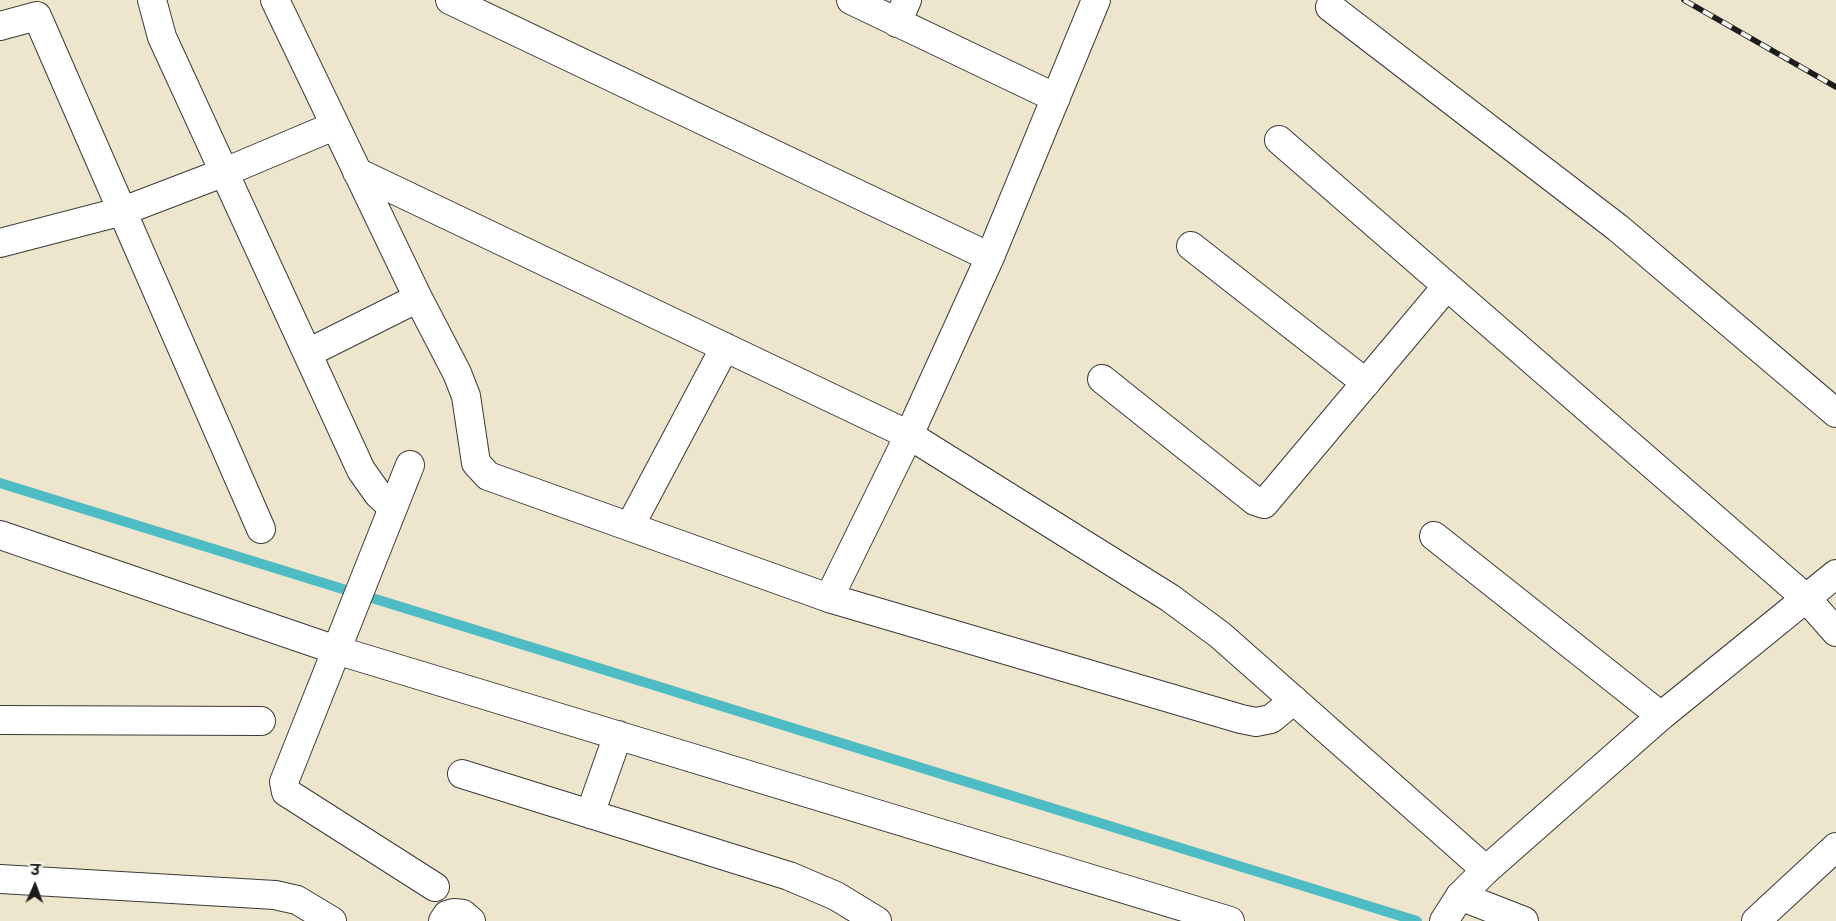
<!DOCTYPE html>
<meta charset="utf-8">
<style>
body{margin:0}
#map{position:relative;width:1836px;height:921px;overflow:hidden;background:#ede6cc;font-family:Sriracha,"Playpen Sans Deva",sans-serif}
canvas{display:block}
.north{position:absolute;left:10px;top:861px;width:50px;height:50px;-webkit-text-stroke:4px #f6f6f2;paint-order:stroke;rotate:2deg;font-size:14px;font-weight:700;line-height:20px;text-align:center;color:#1c1c1c}
.north::after{content:'';display:block;margin:auto;width:18px;height:22px;background:#1c1c1c;clip-path:polygon(50% 0,100% 100%,50% 72%,0 100%)}
</style>
<div id="map">
<canvas width="1836" height="921"></canvas>
<div class="north">उ</div>
</div>
<script>
const c = document.querySelector('canvas').getContext('2d');
c.lineJoin = 'round';
const shape = rows => new Path2D(rows.map(r => 'M' + r).join(''));
function strokePath(path, color, width, dash) { c.strokeStyle = color; c.lineWidth = width; c.lineCap = dash ? 'butt' : 'round'; c.setLineDash(dash || []); c.stroke(path); }
strokePath(shape([
 [0,483,1417,921]
]), '#4dbcc4', 10);
const minor = shape([
 [152,0,162,37,361,470,378,494,393,508],
 [275,0,418,298,457,373,466,396,476,463,488,476,829,598,1241,719,1256,722,1271,719,1294,700],
 [450,0,990,257],
 [851,0,1056,98],
 [1330,7,1618,228,1836,413],
 [897,23,907,0],
 [0,26,37,16,261,529],
 [1279,140,1807,599,1836,632],
 [357,172,909,435,1170,598,1220,635,1486,870],
 [0,243,123,211,225,172,334,126],
 [1191,246,1366,383],
 [308,353,418,298],
 [1102,379,1255,501,1264,504,1447,286],
 [410,465,284,782,286,792,435,887],
 [630,526,725,347],
 [0,535,336,650,1230,921],
 [1434,536,1661,716],
 [829,598,909,435,990,257,1096,0],
 [0,720,261,721],
 [462,774,789,876,836,896,877,921],
 [590,814,618,735],
 [0,879,275,895,297,900,332,921],
 [1460,896,1524,921],
 [443,921,447,915,454,913,463,914,471,921],
 [1756,921,1836,847]
]);
const tertiary = shape([
 [1444,921,1460,896,1486,870,1661,716,1836,574]
]);
strokePath(minor, '#3b3a36', 30);
strokePath(tertiary, '#3b3a36', 30);
strokePath(minor, '#fff', 28);
strokePath(tertiary, '#fff', 28);
const rail = shape([
 [1684,0,1836,87]
]);
strokePath(rail, '#1c1c1c', 5.5);
strokePath(rail, '#f6f6f2', 4, [11]);
</script>
